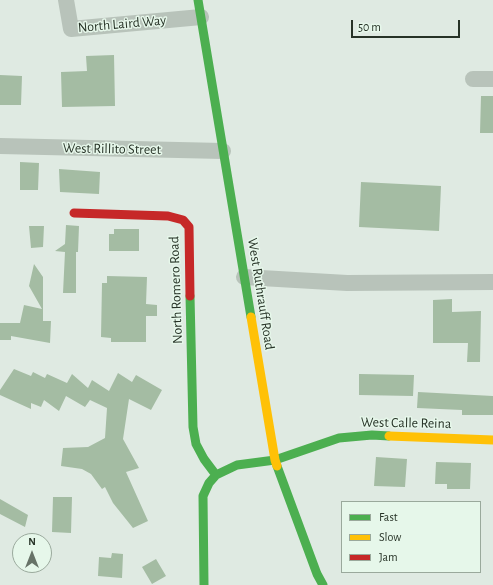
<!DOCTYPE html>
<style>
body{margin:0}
#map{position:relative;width:493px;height:585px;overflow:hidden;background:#dfeae2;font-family:"Alegreya Sans",sans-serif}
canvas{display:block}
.legend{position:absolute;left:341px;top:501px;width:140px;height:72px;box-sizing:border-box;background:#e6f7ea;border:1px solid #9aa99c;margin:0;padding:5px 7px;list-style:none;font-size:12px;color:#273327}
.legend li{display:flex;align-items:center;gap:8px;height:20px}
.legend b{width:20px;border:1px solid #9aa99c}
.north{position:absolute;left:12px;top:533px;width:40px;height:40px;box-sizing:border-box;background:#e6f7ea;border:1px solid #9aa99c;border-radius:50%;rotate:0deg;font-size:11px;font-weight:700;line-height:16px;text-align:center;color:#273327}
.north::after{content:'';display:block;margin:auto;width:14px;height:18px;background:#677368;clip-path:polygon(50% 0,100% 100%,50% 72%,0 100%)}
.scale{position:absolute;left:351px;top:20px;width:109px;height:18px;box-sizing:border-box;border:2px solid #273327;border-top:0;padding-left:5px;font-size:12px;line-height:14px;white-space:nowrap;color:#273327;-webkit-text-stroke:3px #e6f7ea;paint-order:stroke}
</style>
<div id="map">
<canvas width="493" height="585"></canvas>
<ul class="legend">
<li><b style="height:5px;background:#4caf50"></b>Fast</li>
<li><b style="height:5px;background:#ffc107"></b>Slow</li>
<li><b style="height:5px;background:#c62828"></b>Jam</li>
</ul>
<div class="north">N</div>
<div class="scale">50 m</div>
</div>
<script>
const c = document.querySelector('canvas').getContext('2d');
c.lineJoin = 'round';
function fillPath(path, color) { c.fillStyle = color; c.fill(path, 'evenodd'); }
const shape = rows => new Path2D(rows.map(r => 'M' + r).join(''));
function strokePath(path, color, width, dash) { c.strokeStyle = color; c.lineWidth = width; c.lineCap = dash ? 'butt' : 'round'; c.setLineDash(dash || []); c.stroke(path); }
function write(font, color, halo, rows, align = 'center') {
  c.font = font + ' "Alegreya Sans",sans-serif'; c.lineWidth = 3; c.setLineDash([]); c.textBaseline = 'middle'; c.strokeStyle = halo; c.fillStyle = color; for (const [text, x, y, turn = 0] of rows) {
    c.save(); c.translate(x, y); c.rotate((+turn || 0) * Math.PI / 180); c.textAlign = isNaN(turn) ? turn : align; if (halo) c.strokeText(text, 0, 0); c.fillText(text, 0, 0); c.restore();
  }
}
fillPath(shape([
 [114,55,115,106,62,107,61,72,87,71,86,56],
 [0,75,22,76,21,105,0,105],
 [481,96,493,96,493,133,480,133],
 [20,162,39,163,38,190,20,190],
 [59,169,100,172,99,194,60,192],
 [361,182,441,186,439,231,359,227],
 [66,225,79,226,78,252,76,252,76,293,63,293,65,252,55,251,65,244],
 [29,226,44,226,43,247,31,248],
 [114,229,139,229,139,251,109,251,109,234,114,234],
 [34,264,43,277,43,321,51,321,50,343,11,336,11,340,0,340,0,323,20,323,24,305,42,309,29,286],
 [107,276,147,277,146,304,157,305,157,316,146,316,146,342,111,342,111,338,101,337,102,283,107,283],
 [452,299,452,312,481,311,480,362,467,362,468,343,433,343,433,300],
 [14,369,31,376,33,372,45,378,47,374,67,383,72,374,88,388,92,380,109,391,118,373,132,382,136,375,162,390,151,410,129,399,123,439,139,468,126,472,148,521,133,528,113,503,105,487,102,489,91,474,82,469,61,466,63,448,88,447,105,438,107,408,90,400,85,407,66,396,59,411,44,400,41,407,31,403,31,409,0,395,0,390],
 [359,374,414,375,413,396,359,395],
 [418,392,493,396,493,415,462,415,462,410,417,408],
 [376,457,407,459,405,487,374,486],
 [436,462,471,463,470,489,447,489,447,484,435,484],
 [53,497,72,497,71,533,52,532],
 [0,499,28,515,25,527,0,514],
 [112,553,123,554,122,578,98,576,99,557,111,558],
 [156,559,166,576,152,584,142,567]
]), '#a4bca3');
strokePath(shape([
 [66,0,71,29,201,17],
 [473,79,493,79],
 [0,146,223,151],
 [244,277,347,283,493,282]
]), '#b8c3ba', 16);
strokePath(shape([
 [198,0,251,317],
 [190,296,193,427,196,444,204,459,216,475],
 [277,466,317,574,323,585],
 [204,585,203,496,209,483,216,475,237,465,275,460,339,438,372,435,389,436]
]), '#4caf50', 9);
strokePath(shape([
 [251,317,275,460,277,466],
 [389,436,493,440]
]), '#ffc107', 9);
strokePath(shape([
 [74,213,168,216,183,220,189,227,190,296]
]), '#c62828', 9);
write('14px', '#273327', '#e6f7ea', [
 ["North Laird Way",122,24,-5],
 ["West Rillito Street",112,149,1],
 ["North Romero Road",176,290,-92],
 ["West Ruthrauff Road",261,294,81],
 ["West Calle Reina",406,423,1]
]);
</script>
